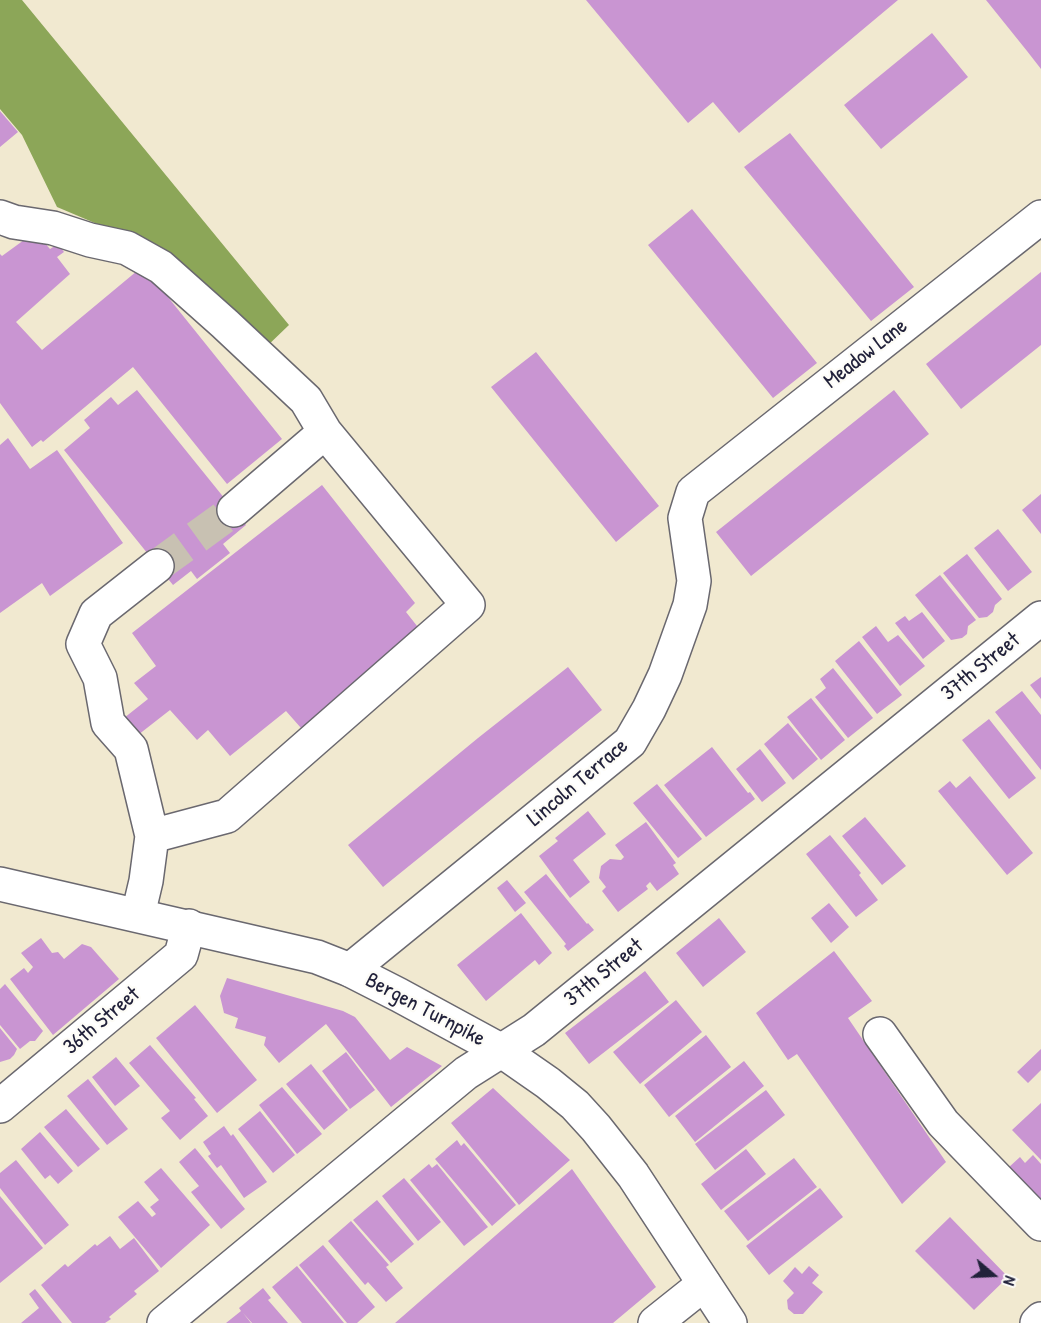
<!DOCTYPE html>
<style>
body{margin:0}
#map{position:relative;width:1041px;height:1323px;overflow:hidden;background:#f1e9d0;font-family:"Patrick Hand",sans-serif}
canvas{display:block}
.north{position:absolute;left:963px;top:1245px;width:60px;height:60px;-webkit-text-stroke:4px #fdfcf7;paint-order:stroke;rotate:109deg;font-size:16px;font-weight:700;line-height:24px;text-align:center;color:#22223b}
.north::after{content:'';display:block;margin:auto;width:21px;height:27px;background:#22223b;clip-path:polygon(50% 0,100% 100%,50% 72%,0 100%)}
</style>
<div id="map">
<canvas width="1041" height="1323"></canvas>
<div class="north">N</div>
</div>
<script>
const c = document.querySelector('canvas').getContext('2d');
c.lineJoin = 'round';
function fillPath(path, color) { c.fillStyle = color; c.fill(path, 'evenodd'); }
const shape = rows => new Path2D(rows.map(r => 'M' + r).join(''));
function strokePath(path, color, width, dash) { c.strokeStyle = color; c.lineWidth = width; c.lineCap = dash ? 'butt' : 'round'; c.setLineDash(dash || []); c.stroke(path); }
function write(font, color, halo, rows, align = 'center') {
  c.font = font + ' "Patrick Hand",sans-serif'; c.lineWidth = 4.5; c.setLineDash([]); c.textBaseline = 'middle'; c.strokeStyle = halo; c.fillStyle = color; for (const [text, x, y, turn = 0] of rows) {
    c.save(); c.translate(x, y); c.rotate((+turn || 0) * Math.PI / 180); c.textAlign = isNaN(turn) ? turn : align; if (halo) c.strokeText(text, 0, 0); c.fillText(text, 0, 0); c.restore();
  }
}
fillPath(shape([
 [0,0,22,0,289,325,263,350,128,237,57,207,22,135,0,109]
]), '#8ca658');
fillPath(shape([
 [586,0,898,0,739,133,713,102,688,123],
 [986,0,1041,0,1041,69,1027,51],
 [932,33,968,77,881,149,844,105],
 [0,111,18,132,0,147],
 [790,133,914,287,871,321,744,167],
 [692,209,817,363,773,398,648,245],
 [35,232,50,249,58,244,64,252,57,257,70,274,16,322,42,350,143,266,282,439,227,484,133,367,43,442,41,440,32,447,0,403,0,254,2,256],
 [1041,272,1041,345,961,409,926,364],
 [536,352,659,506,616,542,491,387],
 [137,390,246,525,223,544,230,553,197,579,191,571,173,585,64,450,90,428,84,420,111,397,118,405],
 [894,390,929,434,751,576,716,532],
 [8,438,30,469,57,450,123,543,50,596,42,583,0,613,0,445],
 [322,485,415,603,406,612,421,631,301,728,286,711,230,756,208,730,197,740,170,710,138,735,124,718,148,699,134,683,156,666,132,633],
 [1041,494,1041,534,1022,510],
 [998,529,1032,572,1008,591,974,548],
 [967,554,1002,599,995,605,993,612,987,617,979,618,943,573],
 [940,575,976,620,968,626,967,634,962,638,951,640,915,595],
 [922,612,945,641,923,659,895,623,905,616,909,621],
 [876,626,888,642,898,635,925,666,900,686,862,637],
 [859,641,902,695,877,714,835,661],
 [568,667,602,710,383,887,348,845,478,738],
 [833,668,873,718,848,738,815,697,826,688,820,679],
 [1041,677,1041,699,1030,685],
 [1022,691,1041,715,1041,770,995,712],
 [811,698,845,740,821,760,787,717],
 [989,719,1036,778,1009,799,962,740],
 [788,723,818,759,793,780,764,744],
 [712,747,748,793,750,792,755,799,706,837,664,785],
 [760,749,786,783,762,802,736,769],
 [970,776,1033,853,1007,875,938,791,950,781,956,788],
 [657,784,702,839,678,858,633,803],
 [588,811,606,834,573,860,590,882,570,898,539,856,558,841,555,838],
 [865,817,906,866,882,885,842,836],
 [646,822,676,863,673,865,679,874,657,891,650,882,646,886,648,889,618,912,602,891,606,887,599,878,601,866,610,859,621,860,624,857,615,845],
 [830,835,861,873,859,875,878,900,856,917,806,854],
 [546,874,587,924,588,923,594,930,568,951,564,946,566,944,524,892],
 [507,880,526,903,515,912,497,888],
 [829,903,849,927,831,943,811,918],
 [521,913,552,953,539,965,535,960,486,1001,457,965],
 [719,918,746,952,703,987,676,953],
 [41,938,52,953,58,952,64,959,82,944,91,947,119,979,53,1035,10,979,24,968,28,973,33,967,21,953],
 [834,951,872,1001,848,1018,946,1162,902,1204,797,1054,788,1060,756,1013],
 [645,971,669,1002,589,1064,565,1033],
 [227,978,343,1011,355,1017,390,1060,407,1047,442,1066,391,1107,326,1024,279,1063,264,1045,266,1037,235,1028,238,1018,224,1013,220,996],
 [5,984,43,1031,35,1041,30,1041,20,1049,0,1025,0,989],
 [676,1000,702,1032,640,1084,613,1052],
 [195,1005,257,1080,217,1113,156,1038],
 [0,1028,17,1049,14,1055,10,1059,0,1062],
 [706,1035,731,1067,669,1117,644,1085],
 [150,1045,196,1098,194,1099,208,1116,180,1140,161,1118,170,1111,129,1063],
 [1041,1049,1041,1070,1028,1083,1017,1072],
 [346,1052,375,1090,350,1109,322,1071],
 [116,1057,140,1086,115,1106,92,1077],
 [744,1061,764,1086,695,1142,675,1116],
 [311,1064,348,1110,324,1130,286,1084],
 [88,1079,128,1129,107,1145,67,1096],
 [282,1087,322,1134,297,1154,259,1105],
 [493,1088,570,1160,519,1205,451,1123],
 [766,1090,785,1115,715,1170,695,1144],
 [1041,1103,1041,1160,1012,1130],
 [66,1109,100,1149,78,1167,44,1127],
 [260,1111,295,1155,273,1173,238,1129],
 [224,1126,231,1136,233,1134,267,1182,244,1198,221,1165,217,1168,208,1156,211,1154,203,1142],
 [40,1132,73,1171,58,1184,50,1175,45,1179,21,1149],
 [457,1140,461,1146,464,1143,516,1205,492,1226,435,1159],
 [195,1148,245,1209,221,1229,191,1192,199,1186,179,1162],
 [746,1149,766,1174,721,1210,701,1184],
 [1033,1155,1041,1164,1041,1206,1008,1168,1020,1157,1025,1163],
 [794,1158,817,1187,748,1241,724,1211],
 [16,1160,69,1225,45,1245,0,1188,0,1173],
 [429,1164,432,1168,437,1164,488,1227,464,1246,410,1180],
 [161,1168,210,1225,161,1268,118,1217,138,1201,152,1217,156,1214,150,1207,159,1200,144,1182],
 [572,1169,656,1287,613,1323,395,1323],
 [404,1178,441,1222,418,1241,382,1196],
 [820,1188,843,1217,769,1275,746,1246],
 [0,1196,43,1248,0,1283],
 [377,1200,414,1244,391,1263,353,1220],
 [950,1217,1008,1277,974,1310,915,1251],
 [351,1221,389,1265,386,1267,403,1288,386,1302,368,1282,365,1285,328,1241],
 [110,1236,120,1249,134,1238,159,1271,134,1291,137,1294,109,1317,111,1319,105,1323,72,1323,41,1285,65,1264,68,1267,95,1244,97,1246],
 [323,1245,375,1307,357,1323,347,1323,299,1265],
 [297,1266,344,1323,302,1323,272,1287],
 [809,1266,819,1275,812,1283,823,1292,803,1314,794,1314,788,1309,787,1300,794,1293,783,1281,795,1267,802,1274],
 [263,1288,271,1298,268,1300,288,1323,252,1323,243,1313,251,1323,226,1323,241,1311,239,1308],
 [35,1289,62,1323,21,1323,39,1308,29,1294]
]), '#c995d2');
strokePath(shape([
 [157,566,234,510]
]), '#c8c1b2', 33, [33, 16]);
const minor = shape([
 [0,217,14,222,53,228,90,240,127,248,161,267,225,324,306,400,325,432,468,605,227,816,152,836],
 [234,510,325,432],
 [138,915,146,881,152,836,131,749,108,723,100,678,83,644,96,614,157,566],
 [350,970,630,742,649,709,665,675,690,605,694,581,685,518,693,492,1041,217],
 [880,1034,943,1123,1041,1224],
 [0,1106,181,955,189,926],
 [164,1323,466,1073,534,1030,1041,618],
 [655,1323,704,1284]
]);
const major = shape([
 [0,884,317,957,350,970,399,995,502,1051,548,1083,575,1105,596,1128,633,1175,730,1323],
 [1037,1323,1041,1319]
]);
strokePath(minor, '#6a686f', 36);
strokePath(major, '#6a686f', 36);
strokePath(minor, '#fff', 33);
strokePath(major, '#fff', 33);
write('22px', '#22223b', '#fdfcf7', [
 ["Meadow Lane",866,354,-38],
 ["37th Street",981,667,-39],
 ["Lincoln Terrace",578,783,-40],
 ["37th Street",604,973,-39],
 ["Bergen Turnpike",425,1010,28],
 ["36th Street",102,1021,-40]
]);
</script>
